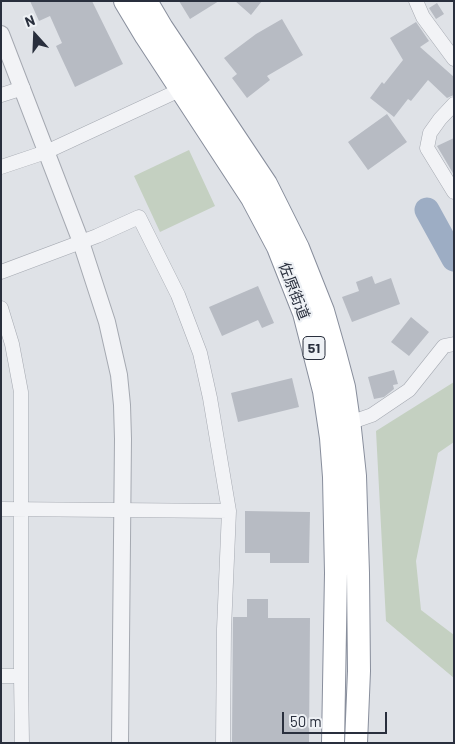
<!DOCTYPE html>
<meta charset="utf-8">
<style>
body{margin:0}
#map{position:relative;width:455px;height:744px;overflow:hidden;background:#dfe2e7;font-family:Barlow,sans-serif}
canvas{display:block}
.frame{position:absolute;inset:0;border:2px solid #292f3d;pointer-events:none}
.north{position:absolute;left:10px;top:10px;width:50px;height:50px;-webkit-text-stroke:4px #eef1f5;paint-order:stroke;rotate:340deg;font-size:14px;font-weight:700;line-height:20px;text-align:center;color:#292f3d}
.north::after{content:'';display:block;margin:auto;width:18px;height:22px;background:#292f3d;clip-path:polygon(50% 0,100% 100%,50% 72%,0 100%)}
.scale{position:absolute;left:282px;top:712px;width:105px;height:22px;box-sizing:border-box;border:2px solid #292f3d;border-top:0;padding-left:6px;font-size:15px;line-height:18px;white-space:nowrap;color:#292f3d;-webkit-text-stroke:4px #eef1f5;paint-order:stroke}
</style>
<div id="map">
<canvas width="455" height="744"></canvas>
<div class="frame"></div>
<div class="north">N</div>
<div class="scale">50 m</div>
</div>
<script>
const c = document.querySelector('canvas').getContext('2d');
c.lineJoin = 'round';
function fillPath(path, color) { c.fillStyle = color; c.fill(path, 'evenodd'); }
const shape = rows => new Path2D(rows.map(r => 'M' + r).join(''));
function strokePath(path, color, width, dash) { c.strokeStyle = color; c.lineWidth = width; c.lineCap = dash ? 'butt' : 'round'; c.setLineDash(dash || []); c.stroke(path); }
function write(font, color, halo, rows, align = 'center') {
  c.font = font + ' Barlow,"Noto Sans JP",sans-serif'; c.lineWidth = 4.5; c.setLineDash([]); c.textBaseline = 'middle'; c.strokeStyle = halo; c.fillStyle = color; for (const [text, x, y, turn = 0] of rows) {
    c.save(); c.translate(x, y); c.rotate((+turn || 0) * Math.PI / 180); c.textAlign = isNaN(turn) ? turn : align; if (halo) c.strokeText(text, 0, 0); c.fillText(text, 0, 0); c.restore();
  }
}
fillPath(shape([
 [189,150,215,206,160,232,134,176],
 [454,382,454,442,438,453,416,561,421,610,454,635,454,678,386,621,376,431]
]), '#c4d0c1');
strokePath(shape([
 [427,210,454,259]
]), '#9dadc4', 25);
fillPath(shape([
 [30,1,92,1,123,64,75,87,56,46,62,43,50,16,39,21],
 [179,1,219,1,190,19],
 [235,1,262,1,251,15],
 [437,3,444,14,436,19,429,8],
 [282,19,303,55,267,76,270,80,247,98,232,78,237,74,224,58,256,34],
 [416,22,429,41,420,47,454,77,454,95,447,98,428,80,411,101,408,99,394,117,370,98,382,82,384,84,403,60,390,38],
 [387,114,407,142,368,170,348,142],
 [454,138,454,175,437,146],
 [372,276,375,284,391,278,400,304,352,322,342,297,359,291,356,282],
 [258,286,274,323,262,328,258,320,222,336,209,307],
 [411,317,429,332,409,356,391,342],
 [394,370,398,384,393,385,394,389,384,397,374,399,368,377],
 [292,378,299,407,238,422,231,393],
 [245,511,310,512,309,563,270,563,270,553,245,553],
 [247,599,268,599,268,618,310,618,309,743,232,743,233,617,247,617]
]), '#b7bbc3');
const minor = shape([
 [416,1,423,17,454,59],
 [1,95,23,88],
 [454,104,440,119,430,133,427,148,454,192],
 [1,167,46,152,182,89],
 [1,272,97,236,139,217,178,295,200,353,210,398,229,511,224,629,223,743],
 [1,308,12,344,21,392,21,676],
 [349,423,372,415,409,390,444,346,454,344],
 [1,509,229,511],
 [1,676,21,676,22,743]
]);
const tertiary = shape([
 [1,34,81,242,107,322,119,375,122,405,123,439,120,743]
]);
const trunk = shape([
 [125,1,146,36,252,198,278,247,304,313,324,391,331,438,334,477,336,573,333,743],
 [146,1,162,28,266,184,298,248,323,311,335,353,344,387,350,429,355,476,358,573,359,671,356,743]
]);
strokePath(minor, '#a5a9b1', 15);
strokePath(tertiary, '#a5a9b1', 18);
strokePath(trunk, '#888e9c', 24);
strokePath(minor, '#f2f3f6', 14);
strokePath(tertiary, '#f2f3f6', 16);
strokePath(trunk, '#fff', 22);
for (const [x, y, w] of [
 [314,348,22]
]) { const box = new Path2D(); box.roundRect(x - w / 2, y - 11.5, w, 23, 4); c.fillStyle = '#eef1f5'; c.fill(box); strokePath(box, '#292f3d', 1); }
write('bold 14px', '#292f3d', null, [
 ["51",314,348]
]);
write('15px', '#292f3d', '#eef1f5', [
 ["佐原街道",294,291,69]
]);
</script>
